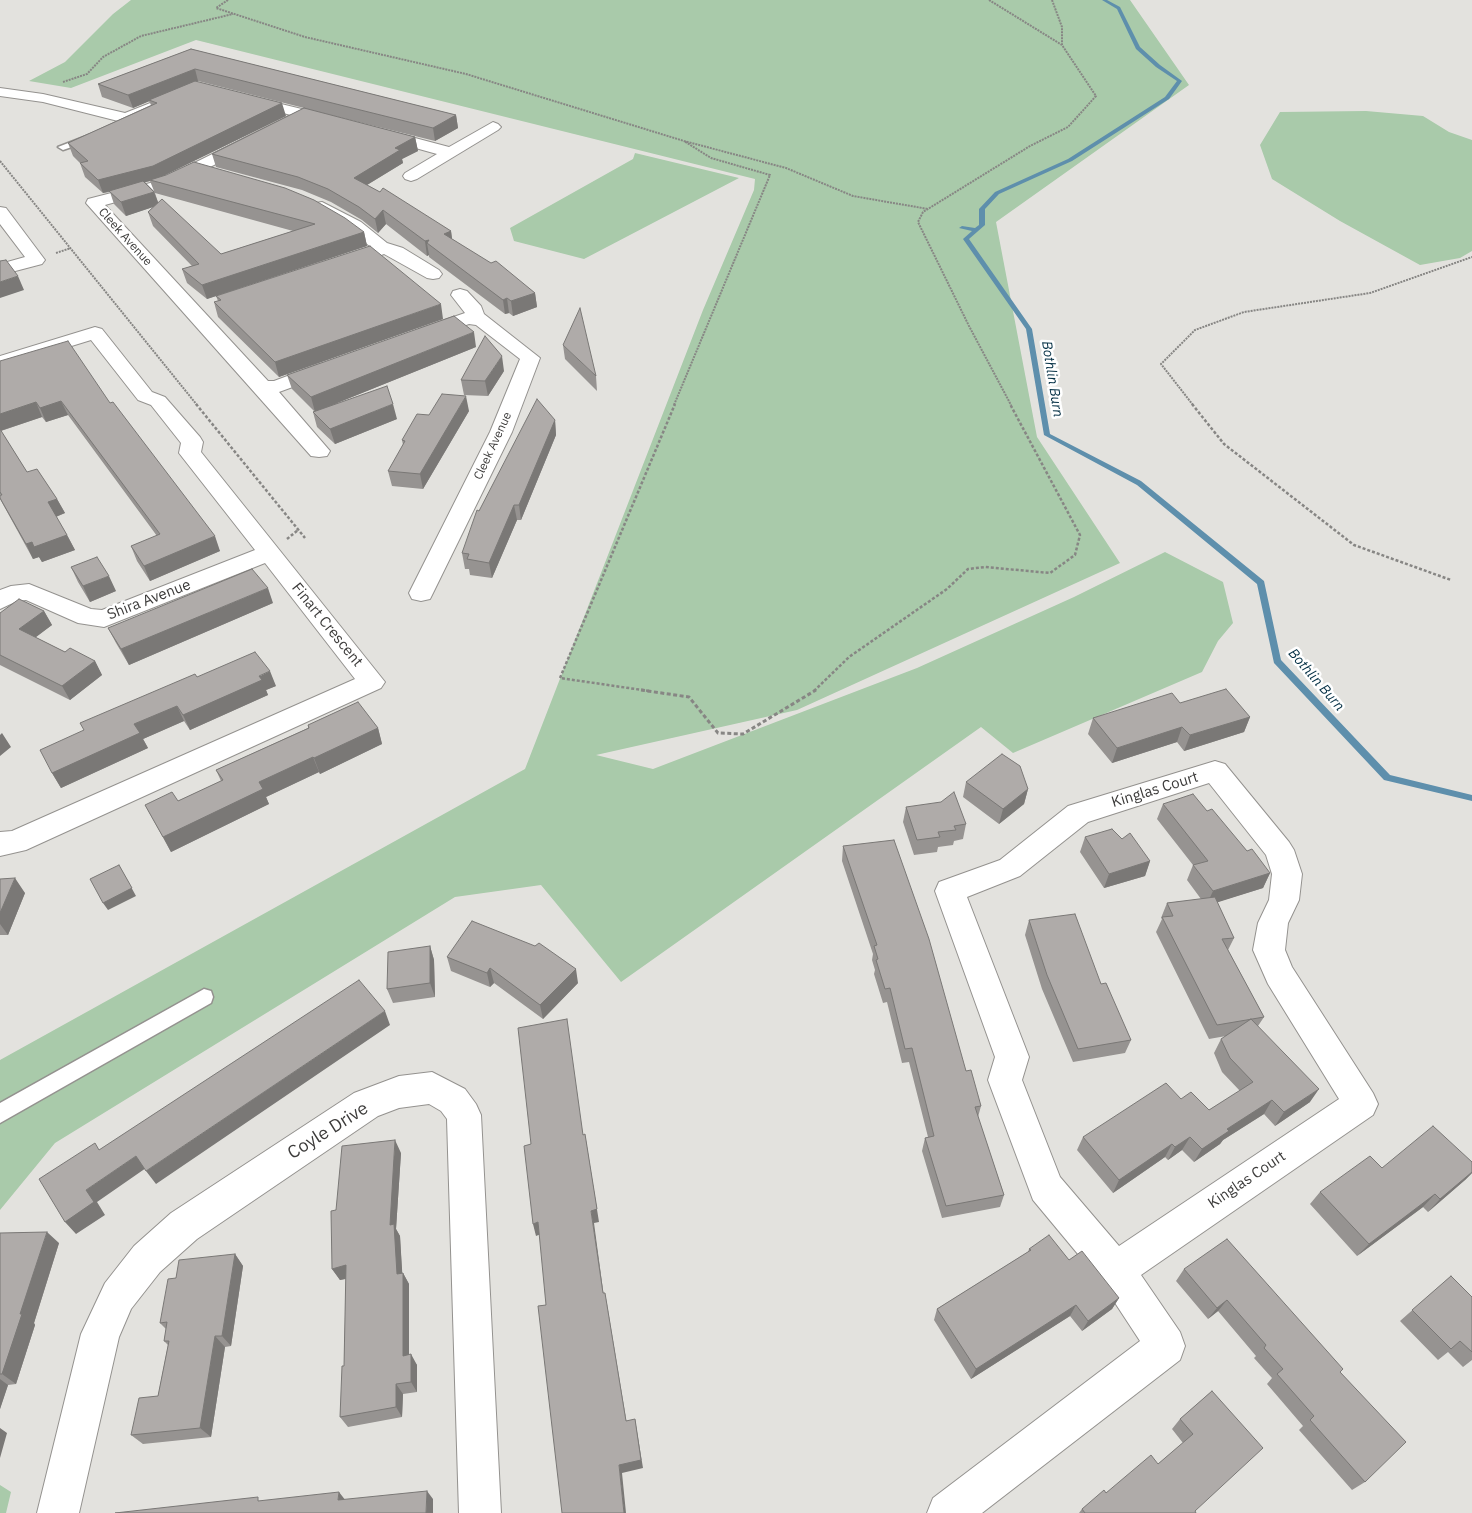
<!DOCTYPE html>
<style>
body{margin:0}
canvas{display:block;background:#e3e2de}
</style>
<canvas width="1472" height="1513"></canvas>
<script>
const c = document.querySelector('canvas').getContext('2d');
c.lineJoin = 'round';
function fillPath(path, color) { c.fillStyle = color; c.fill(path, 'evenodd'); }
const shape = rows => new Path2D(rows.map(r => 'M' + r).join(''));
function strokePath(path, color, width, dash) { c.strokeStyle = color; c.lineWidth = width; c.lineCap = dash ? 'butt' : 'round'; c.setLineDash(dash || []); c.stroke(path); }
function write(font, color, halo, rows, align = 'center') {
  c.font = font + ' "IBM Plex Sans",sans-serif'; c.lineWidth = 5; c.setLineDash([]); c.textBaseline = 'middle'; c.strokeStyle = halo; c.fillStyle = color; for (const [text, x, y, turn = 0] of rows) {
    c.save(); c.translate(x, y); c.rotate((+turn || 0) * Math.PI / 180); c.textAlign = isNaN(turn) ? turn : align; if (halo) c.strokeText(text, 0, 0); c.fillText(text, 0, 0); c.restore();
  }
}
fillPath(shape([
 [131,0,1130,0,1189,85,996,222,1037,437,1120,563,797,710,596,755,653,769,917,668,1074,597,1165,552,1223,582,1233,623,1218,641,1202,672,1013,753,981,727,621,982,541,885,455,897,55,1143,0,1210,0,1060,525,769,703,310,754,190,755,179,196,40,71,88,29,81,65,62,113,14],
 [1366,111,1423,116,1449,132,1472,140,1472,251,1460,258,1420,265,1340,221,1272,179,1260,145,1280,112],
 [635,153,739,178,584,259,514,241,510,228,633,159],
 [0,1485,11,1492,6,1513,0,1513]
]), '#a9caaa');
fillPath(shape([
 [1102,0,1107,0,1120,7,1140,47,1160,65,1182,81,1169,99,1072,161,999,194,985,209,985,225,969,239,1032,329,1050,434,1141,481,1264,581,1281,660,1390,775,1472,795,1472,801,1384,780,1274,663,1257,584,1137,485,1044,435,1026,329,963,239,972,231,959,228,962,226,975,228,979,225,979,209,995,192,1068,159,1165,97,1177,81,1156,67,1136,49,1117,9,1102,0]
]), '#5e8fac');
const lane = shape([
 [89,135,94,138,92,140,63,150,58,147,89,135],
 [204,989,211,991,213,997,211,1003,0,1123,0,1103,204,989]
]);
const street = shape([
 [0,88,43,94,125,113,158,100,163,101,165,104,163,107,126,123,43,102,0,96,0,88],
 [248,96,310,111,313,114,310,117,170,187,105,205,268,381,274,381,317,365,324,363,331,365,334,369,331,373,279,392,330,451,327,456,319,457,311,456,86,203,88,199,158,181,291,115,243,103,241,100,243,97,248,96],
 [493,122,498,124,501,127,498,130,417,179,411,181,405,179,403,176,405,173,437,154,376,137,373,134,376,131,381,129,449,147,493,122],
 [322,202,361,222,387,243,403,248,439,270,442,274,439,278,433,279,427,278,384,254,349,267,343,268,337,267,334,263,337,259,371,247,349,230,316,211,314,207,316,203,322,202],
 [0,207,6,208,45,260,42,264,0,275,0,264,25,257,0,224,0,207],
 [460,289,467,291,481,306,484,314,540,358,512,432,433,593,430,599,421,601,412,599,409,593,490,432,520,359,476,325,469,324,426,339,419,337,416,333,419,329,465,313,451,295,453,291,460,289],
 [95,327,102,329,152,392,165,397,200,437,203,442,201,452,385,682,381,688,26,850,0,856,0,832,12,831,355,679,265,563,104,627,78,623,26,600,17,601,0,609,0,590,11,586,29,584,91,609,102,610,255,550,179,453,181,443,151,405,138,400,91,340,0,368,0,356,95,327],
 [1215,761,1225,764,1289,842,1294,850,1302,874,1299,900,1288,923,1285,950,1292,967,1373,1093,1378,1104,1373,1115,1141,1275,1180,1332,1185,1346,1180,1360,982,1513,927,1513,933,1498,1140,1341,1102,1283,1033,1200,988,1080,995,1057,935,891,939,882,1000,860,1068,806,1215,761],
 [1209,783,1266,855,1272,874,1269,900,1258,923,1253,950,1268,984,1339,1099,1119,1246,1060,1177,1022,1080,1029,1057,967,897,1020,876,1088,822,1209,783],
 [432,1072,465,1089,476,1104,481,1115,501,1513,459,1513,447,1119,441,1111,429,1104,399,1108,378,1116,197,1239,160,1272,131,1309,119,1337,79,1513,37,1513,81,1334,105,1283,134,1246,171,1213,354,1093,399,1076,432,1072]
]);
strokePath(lane, '#94928f', 3);
strokePath(street, '#94928f', 2);
strokePath(shape([
 [228,0,216,8,305,37,466,74,684,141,786,168,853,196,928,209],
 [989,0,1062,45,1096,96,1068,127,1030,146,923,212,918,222,969,326,1011,405],
 [1052,0,1062,27,1062,45],
 [63,82,87,74,103,57,141,36,233,14],
 [0,161,197,405],
 [56,253,71,248],
 [674,405,770,175,711,158,684,141],
 [1193,405,1161,364,1195,330,1244,312,1370,293,1472,257]
]), '#878684', 2, [2, 1]);
strokePath(shape([
 [196,404,305,538],
 [1192,404,1224,444,1354,545,1451,580],
 [287,539,298,530],
 [649,691,560,678,675,404],
 [814,691,849,657,947,589,968,569,985,567,1050,573,1075,555,1080,535,1010,404]
]), '#878684', 2.5, [3, 2]);
strokePath(shape([
 [641,690,689,697,718,733,743,734,816,690]
]), '#878684', 3, [4, 2.5]);
fillPath(lane, '#fff');
fillPath(street, '#fff');
fillPath(shape([
 [191,49,456,115,458,128,435,141,318,112,415,137,418,151,402,159,403,163,367,185,451,231,452,239,535,293,537,307,513,316,509,313,505,314,429,257,429,255,427,256,386,224,378,233,362,220,331,202,302,190,216,167,212,154,304,108,198,81,197,82,286,116,165,175,364,232,367,246,207,299,187,283,182,269,192,266,153,226,148,212,153,207,126,216,114,204,110,192,103,193,85,177,80,163,73,156,68,143,151,105,149,101,133,108,102,97,98,84],
 [150,181,154,191,145,182],
 [155,193,293,231,221,254,158,202],
 [216,296,443,319,279,377,218,317,214,302,218,301],
 [563,345,596,376,597,391,565,359],
 [476,347,337,403,397,419,335,444,317,427,313,412,314,411,292,389,287,375],
 [0,361,110,403,220,551,150,581,137,561,131,546,157,536,68,415,46,422,42,417,1,431,27,472,57,499,65,513,56,517,67,535,75,550,42,562,39,557,33,559,0,499,1,495,0,494],
 [504,371,488,396,464,395,461,380],
 [469,411,423,489,392,486,388,471,403,445,402,440,429,415],
 [555,420,556,435,521,520,517,520,492,578,470,575,469,569,465,569,462,553,479,511],
 [71,567,116,591,90,602,78,582],
 [273,603,129,665,116,643,108,628],
 [44,611,52,625,35,637,65,652,95,661,102,675,70,700,0,665,0,613],
 [197,677,276,686,266,690,268,695,190,730,184,721,143,739,148,748,61,788,52,773,84,730],
 [1180,703,1250,717,1244,732,1184,751,1177,742,1112,763,1088,734,1093,718],
 [308,725,378,728,382,744,320,774,319,772,266,797,269,804,171,852,145,805,178,801,221,781,216,770,308,728],
 [966,782,1028,789,1024,804,999,824,963,797],
 [1163,804,1207,811,1247,851,1270,873,1263,888,1217,902,1234,938,1228,950,1264,1017,1258,1026,1310,1102,1275,1126,1264,1114,1223,1140,1220,1144,1194,1162,1182,1150,1168,1160,1165,1157,1113,1193,1077,1150,1083,1137,1181,1099,1209,1110,1240,1091,1222,1072,1214,1053,1221,1039,1226,1036,1209,1039,1156,932,1162,919,1161,918,1167,903,1201,899,1187,880,1193,865,1157,819],
 [906,807,966,824,963,839,954,841,953,845,938,847,937,852,914,855,903,822],
 [1085,837,1122,839,1150,861,1145,876,1104,888,1080,852],
 [843,846,966,1071,981,1106,978,1117,1004,1195,1000,1207,942,1218,922,1151,925,1138,928,1137,909,1062,902,1063,887,1002,883,1003,874,974,875,970,872,960,873,954,842,861],
 [0,879,25,893,8,935,0,935],
 [1029,920,1131,1040,1125,1053,1073,1062,1042,989,1025,935],
 [430,946,434,960,435,997,393,1003,387,989],
 [447,957,578,983,543,1019,494,983,490,987,451,971],
 [401,1153,396,1229,400,1236,402,1273,403,1273,409,1284,409,1355,417,1365,417,1392,403,1394,402,1417,348,1427,340,1417,344,1366,346,1279,340,1280,332,1269,336,1210],
 [1472,1162,1472,1173,1465,1180,1428,1212,1423,1207,1357,1256,1310,1204,1320,1192],
 [0,1233,59,1243,34,1323,35,1325,16,1384,8,1385,0,1409],
 [1029,1249,1069,1260,1119,1298,1112,1309,1082,1331,1070,1316,971,1379,934,1320,937,1309,1028,1252],
 [235,1254,243,1266,231,1346,225,1347,211,1437,143,1444,131,1435,158,1396,168,1345,164,1341,166,1329,160,1323,176,1278],
 [1184,1269,1340,1372,1365,1482,1352,1490,1299,1430,1303,1426,1267,1384,1272,1378,1254,1358,1256,1356,1218,1311,1208,1319,1176,1281],
 [1451,1276,1472,1297,1472,1360,1463,1367,1448,1352,1438,1360,1400,1321],
 [1212,1391,1195,1511,1196,1513,1079,1513,1082,1509,1106,1493,1158,1464,1183,1443,1172,1429,1180,1419]
]), '#969391');
fillPath(shape([
 [195,69,198,81,133,108,128,95],
 [282,103,286,116,157,179,150,180,150,181,103,193,98,180],
 [456,115,458,128,435,141,433,128],
 [415,137,418,151,402,159,403,163,357,191,354,178,395,148],
 [154,192,159,205,126,216,121,202],
 [383,210,386,224,378,233,375,219],
 [451,231,453,246,444,234],
 [364,232,367,246,207,299,202,285],
 [429,240,427,243,429,255,427,256,425,241],
 [18,276,24,290,0,298,0,282],
 [535,293,537,307,513,316,511,301],
 [507,298,509,313,505,314,503,300],
 [441,304,443,319,279,377,275,362],
 [474,332,476,347,315,412,311,397],
 [502,356,504,371,488,396,485,381],
 [466,396,469,411,423,489,420,474],
 [61,401,68,415,46,422,40,408],
 [36,402,42,417,0,431,0,414],
 [393,404,397,419,335,444,330,429],
 [555,420,556,435,521,520,519,505],
 [57,499,65,513,55,517,48,502],
 [514,505,517,520,492,578,489,563],
 [67,535,75,550,42,562,39,557,33,559,26,544,32,542],
 [215,536,220,551,150,581,144,566],
 [109,576,116,591,90,602,83,586],
 [268,588,273,603,129,665,121,649],
 [44,611,52,625,27,644,19,629],
 [95,661,102,675,70,700,62,686],
 [270,671,276,686,266,690,268,695,190,730,183,715],
 [177,706,184,721,143,739,148,748,61,788,52,773,134,724],
 [1250,717,1244,732,1184,751,1190,735],
 [1182,727,1177,742,1112,763,1117,748],
 [378,728,382,744,320,774,314,758],
 [2,733,11,747,0,756,0,735],
 [313,757,319,772,266,797,269,804,171,852,163,837,259,782],
 [1028,789,1024,804,999,824,1003,809],
 [1150,861,1145,876,1104,888,1109,874],
 [119,865,136,896,108,910,103,903],
 [1270,873,1263,888,1206,906,1213,891],
 [15,878,25,893,8,935,0,924,0,913],
 [430,946,434,960,435,997,430,983],
 [490,968,494,983,490,987,487,973],
 [576,969,578,983,543,1019,540,1005],
 [385,1011,390,1025,156,1184,146,1171],
 [1319,1089,1310,1102,1275,1126,1284,1112],
 [1272,1100,1264,1114,1223,1140,1220,1144,1194,1162,1202,1149,1227,1129],
 [585,1134,599,1222,594,1223,605,1305,603,1293,591,1211],
 [1190,1137,1182,1150,1168,1160,1175,1147],
 [395,1140,401,1153,396,1229,400,1236,403,1285,397,1274,390,1225],
 [1172,1144,1165,1157,1113,1193,1119,1180],
 [136,1156,146,1168,97,1202,105,1215,76,1234,65,1222,86,1190],
 [1472,1172,1472,1173,1465,1180,1428,1212,1440,1199],
 [1435,1194,1423,1207,1357,1256,1369,1244],
 [538,1222,541,1234,536,1236,533,1224],
 [47,1232,59,1243,34,1323,35,1325,16,1384,2,1374,20,1314],
 [235,1254,243,1266,231,1346,222,1336],
 [346,1265,353,1277,340,1280,332,1269],
 [403,1273,409,1284,409,1366,403,1356],
 [605,1293,607,1304,628,1431,626,1421],
 [1119,1298,1112,1309,1082,1331,1088,1321],
 [1227,1300,1218,1311,1208,1319,1217,1308],
 [1076,1305,1070,1316,971,1379,976,1369],
 [215,1336,225,1347,211,1437,200,1428],
 [411,1354,417,1365,417,1392,411,1382],
 [0,1379,8,1385,0,1409],
 [396,1384,403,1394,402,1417,396,1407],
 [635,1419,643,1468,622,1473,626,1513,624,1513,619,1465],
 [0,1428,7,1433,0,1458],
 [427,1491,433,1499,433,1513,426,1513],
 [339,1492,346,1501,338,1500]
]), '#7a7876');
const building = shape([
 [191,49,456,115,433,128,195,69,128,95,98,84,191,49],
 [195,81,282,103,153,166,98,180,80,163,88,161,68,143,157,103,149,100,195,81],
 [304,108,415,137,395,148,400,150,354,178,380,192,383,188,451,231,444,234,491,263,496,261,535,293,511,301,507,298,503,300,427,243,429,240,425,241,383,210,375,219,359,207,328,189,298,177,212,154,304,108],
 [194,162,285,188,314,200,345,218,364,232,202,285,182,269,199,264,148,212,162,199,221,254,315,224,150,180,166,175,194,162],
 [143,181,154,192,121,202,109,191,143,181],
 [370,246,441,304,275,362,214,302,221,300,216,296,370,246],
 [6,260,18,276,0,282,0,261,6,260],
 [580,308,596,376,563,345,580,308],
 [454,316,474,332,311,397,287,375,454,316],
 [485,336,502,356,485,381,461,380,485,336],
 [68,341,110,403,113,402,215,536,144,566,131,546,160,534,61,401,40,408,36,402,0,414,0,361,68,341],
 [387,386,393,404,330,429,313,412,387,386],
 [442,394,466,396,420,474,388,471,405,441,402,440,417,414,429,415,442,394],
 [537,399,555,420,519,505,514,505,489,563,467,559,469,554,462,553,477,510,479,511,537,399],
 [0,429,27,472,37,469,57,499,48,502,67,535,34,547,32,542,26,544,0,498,0,495,2,495,0,492,0,429],
 [97,557,109,576,83,586,71,567,97,557],
 [252,569,268,588,121,649,108,628,252,569],
 [19,599,44,611,19,629,65,652,70,648,95,661,62,686,0,655,0,613,19,599],
 [255,652,270,671,259,676,262,680,183,715,177,706,134,724,140,733,52,773,40,750,84,730,80,723,195,674,197,677,255,652],
 [1226,689,1250,717,1190,735,1182,727,1117,748,1093,718,1172,693,1180,703,1226,689],
 [358,702,378,728,314,758,313,757,259,782,263,789,163,837,145,805,172,792,178,801,223,780,216,770,309,728,308,725,358,702],
 [1002,754,1020,766,1028,789,1003,809,966,782,1002,754],
 [954,792,966,824,954,826,956,830,938,832,940,837,917,840,906,807,941,802,954,792],
 [1193,794,1207,811,1212,809,1247,851,1252,849,1270,873,1213,891,1193,865,1208,861,1163,804,1193,794],
 [1112,829,1122,839,1130,833,1150,861,1109,874,1085,837,1112,829],
 [894,840,929,939,966,1071,971,1070,981,1106,975,1107,1004,1195,946,1206,925,1138,934,1136,912,1048,905,1049,890,988,885,989,876,960,878,959,874,946,877,945,843,846,894,840],
 [119,865,132,888,103,903,90,879,119,865],
 [15,878,0,913,0,879,15,878],
 [1215,897,1234,938,1222,939,1264,1017,1217,1025,1162,917,1173,916,1167,903,1215,897],
 [1075,914,1101,984,1106,983,1131,1040,1078,1049,1047,975,1029,920,1075,914],
 [472,921,535,946,539,943,576,969,540,1005,490,968,487,973,447,957,472,921],
 [430,946,430,983,387,989,388,952,430,946],
 [359,980,385,1011,146,1171,136,1156,86,1190,94,1202,65,1222,39,1179,95,1143,99,1150,359,980],
 [567,1019,583,1135,585,1134,597,1209,591,1211,603,1293,605,1293,626,1421,635,1419,641,1460,619,1465,624,1513,562,1513,538,1306,546,1305,538,1222,533,1224,524,1146,531,1144,518,1028,567,1019],
 [1251,1019,1319,1089,1284,1112,1272,1100,1227,1129,1229,1131,1202,1149,1190,1137,1175,1147,1172,1144,1119,1180,1083,1137,1166,1083,1181,1099,1191,1092,1209,1110,1253,1082,1230,1058,1221,1039,1251,1019],
 [1433,1126,1472,1162,1472,1172,1440,1199,1435,1194,1369,1244,1320,1192,1370,1156,1382,1168,1433,1126],
 [395,1140,390,1225,394,1224,397,1274,403,1273,403,1356,411,1354,411,1382,396,1384,396,1407,340,1417,342,1366,344,1366,346,1265,332,1269,331,1211,336,1210,342,1146,395,1140],
 [47,1232,20,1314,22,1314,2,1374,0,1374,0,1233,47,1232],
 [1049,1235,1069,1260,1082,1251,1119,1298,1088,1321,1076,1305,976,1369,937,1309,1031,1250,1029,1249,1049,1235],
 [1227,1239,1343,1369,1340,1372,1406,1442,1365,1482,1310,1420,1314,1416,1277,1374,1283,1369,1264,1348,1266,1345,1227,1300,1217,1308,1184,1269,1227,1239],
 [235,1254,222,1336,215,1336,200,1428,131,1435,139,1398,158,1396,169,1341,164,1341,167,1322,160,1323,168,1279,176,1278,179,1260,235,1254],
 [1451,1276,1472,1297,1472,1352,1460,1341,1451,1349,1412,1310,1451,1276],
 [1212,1391,1263,1448,1195,1511,1196,1513,1085,1513,1082,1509,1104,1490,1106,1493,1151,1455,1158,1464,1193,1434,1180,1419,1212,1391],
 [427,1491,426,1513,115,1513,258,1497,258,1501,339,1492,338,1500,427,1491]
]);
fillPath(building, '#afaba9');
strokePath(building, '#7a7876', 1);
write('12px', '#3c3b3a', '#fff', [
 ["Cleek Avenue",125,237,48],
 ["Cleek Avenue",493,446,-65]
]);
write('italic 14px', '#022e43', '#fff', [
 ["Bothlin Burn",1052,379,81],
 ["Bothlin Burn",1316,680,49]
]);
write('15px', '#3c3b3a', '#fff', [
 ["Shira Avenue",149,600,-21],
 ["Finart Crescent",327,625,51],
 ["Kinglas Court",1155,790,-17],
 ["Kinglas Court",1247,1180,-34]
]);
write('18px', '#3c3b3a', '#fff', [
 ["Coyle Drive",328,1131,-32]
]);
</script>
